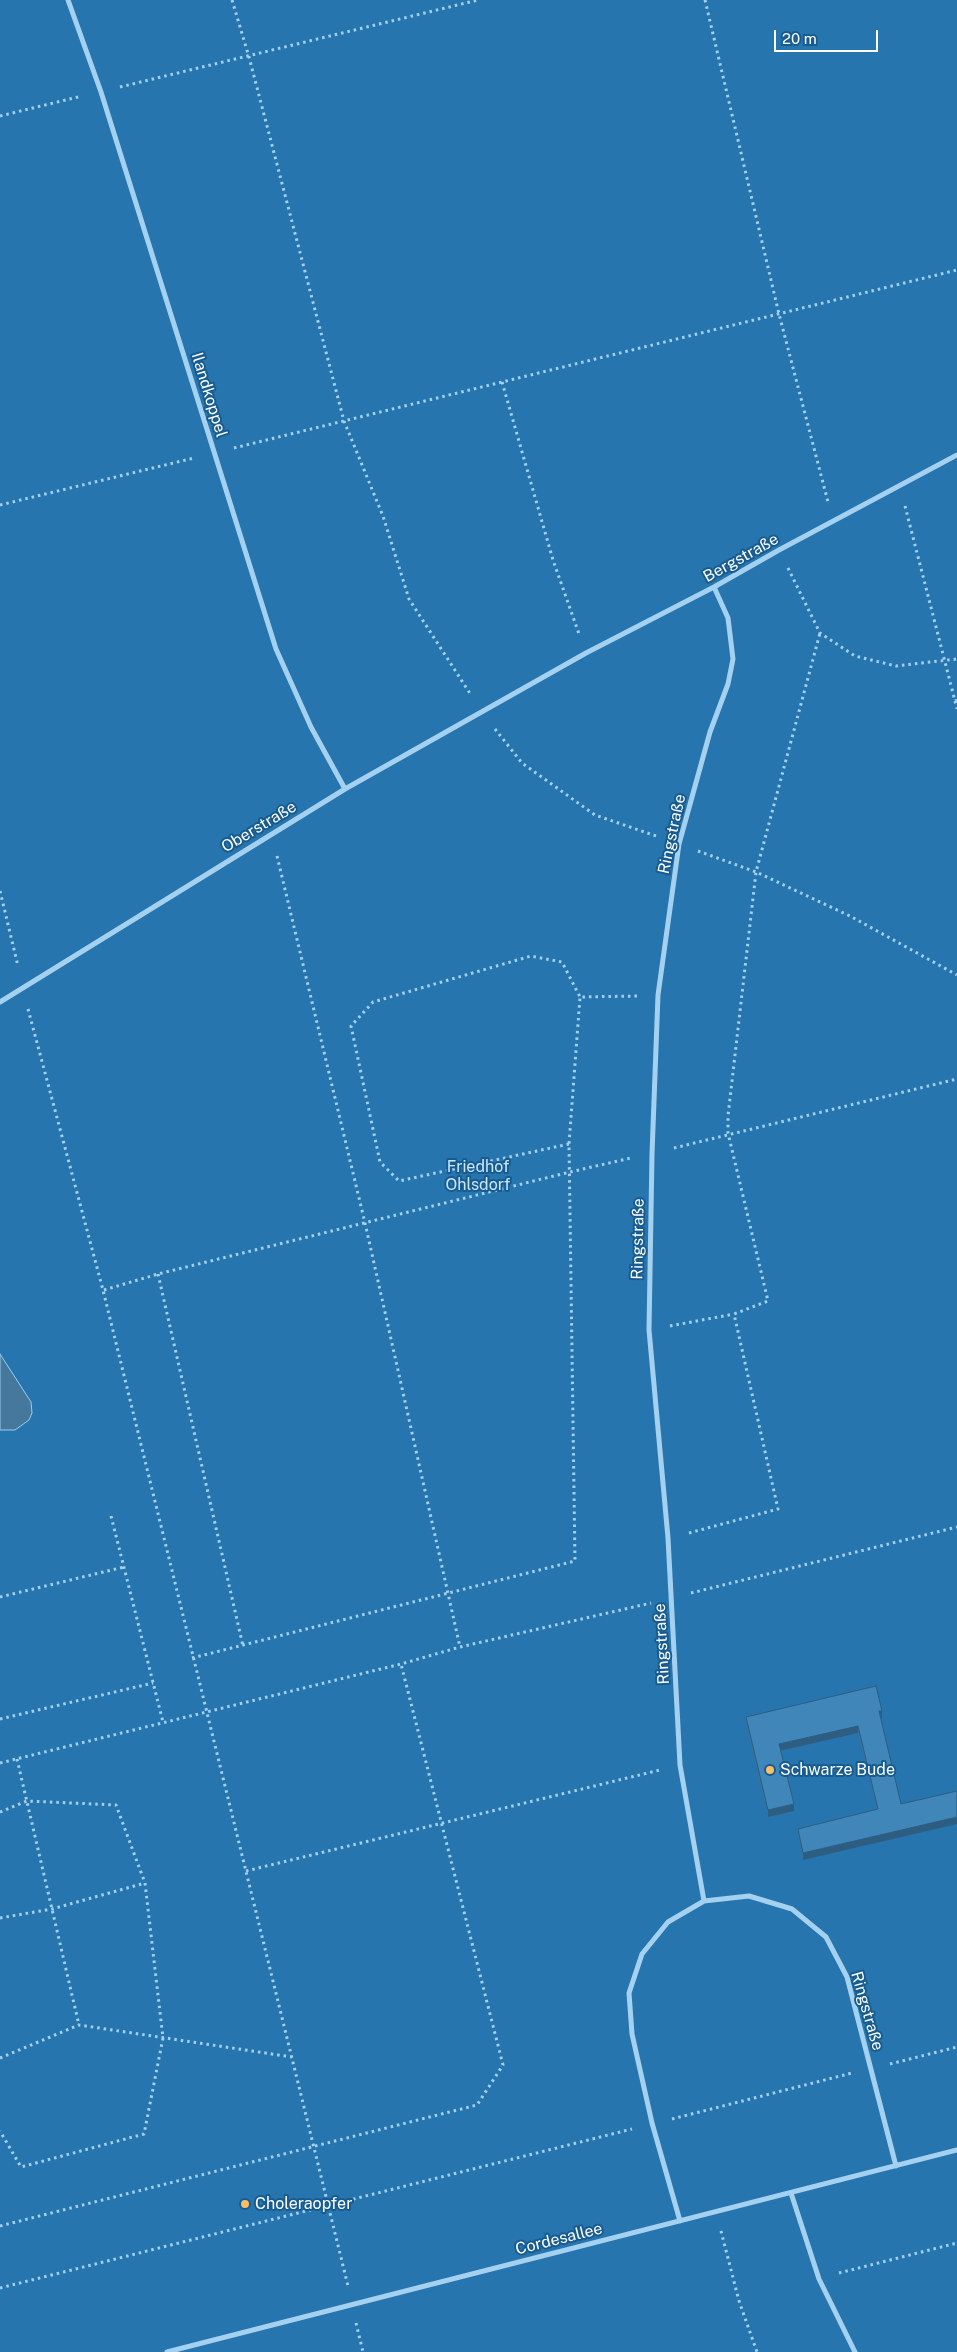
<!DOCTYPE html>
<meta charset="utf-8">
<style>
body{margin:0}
#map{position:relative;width:957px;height:2352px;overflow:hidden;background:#175c91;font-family:"Public Sans",sans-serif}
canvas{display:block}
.scale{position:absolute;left:774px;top:30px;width:104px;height:22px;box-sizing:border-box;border:2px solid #fff;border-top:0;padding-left:6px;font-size:15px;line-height:18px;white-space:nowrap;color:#fff;-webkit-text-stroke:4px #175c91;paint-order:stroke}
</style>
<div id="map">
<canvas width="957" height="2352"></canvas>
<div class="scale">20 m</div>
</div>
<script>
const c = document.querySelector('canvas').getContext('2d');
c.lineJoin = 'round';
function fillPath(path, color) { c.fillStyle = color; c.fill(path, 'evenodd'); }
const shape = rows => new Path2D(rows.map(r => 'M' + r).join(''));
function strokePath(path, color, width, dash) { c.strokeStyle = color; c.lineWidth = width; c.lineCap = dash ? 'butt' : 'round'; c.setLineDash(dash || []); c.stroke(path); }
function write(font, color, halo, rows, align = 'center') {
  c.font = font + ' "Public Sans",sans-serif'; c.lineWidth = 4; c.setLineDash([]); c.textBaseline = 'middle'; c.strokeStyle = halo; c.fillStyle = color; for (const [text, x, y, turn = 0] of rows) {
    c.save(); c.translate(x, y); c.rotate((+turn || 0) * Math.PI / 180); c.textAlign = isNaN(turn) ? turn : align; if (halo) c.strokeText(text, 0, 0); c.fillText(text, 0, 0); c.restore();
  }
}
fillPath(shape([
 [0,0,957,0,957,2352,0,2352]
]), '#2775ae');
const water = shape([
 [0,1354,31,1402,32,1413,29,1420,15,1430,0,1430,0,1354]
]);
fillPath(water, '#46779d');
strokePath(water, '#98cdf2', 1);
strokePath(shape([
 [232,0,249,57,344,421,383,516,409,599,471,695],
 [705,0,779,314,828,502],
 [120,87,478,0],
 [0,116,82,96],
 [502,382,553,560,579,634],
 [234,448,957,270],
 [0,505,194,458],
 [905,506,955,701,957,700],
 [788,568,820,633,855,656,896,666,957,659],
 [955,701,957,709],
 [495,729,522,763,595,815,659,837],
 [698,851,756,872,850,916,957,975],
 [277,856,365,1223,460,1647],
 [0,891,18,966],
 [28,1009,103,1290,348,2286],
 [569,1144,399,1181,380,1162,351,1026,373,1002,531,956,562,962,580,997],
 [674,1148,957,1079],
 [158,1274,243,1646],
 [104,1290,158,1274,570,1172,631,1158],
 [670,1326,734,1314],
 [111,1516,163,1722],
 [689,1533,778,1509,734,1314,768,1301,728,1133,728,1116,756,872,820,633],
 [691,1593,957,1527],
 [0,1597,124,1567],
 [192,1658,575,1561,569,1144,580,997,638,996],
 [0,1719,153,1683],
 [17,1759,79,2025],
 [0,1763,401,1664,460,1647,651,1603],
 [0,1812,27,1801,116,1805,145,1883,163,2038,144,2134,21,2167,0,2131],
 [246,1871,660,1770],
 [0,1918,52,1909,145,1883],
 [0,2058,79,2025,292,2057],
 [890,2064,957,2047],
 [672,2119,852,2073],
 [0,2226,477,2105,503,2065,401,1664],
 [721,2231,739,2301,757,2352],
 [839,2273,957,2243],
 [0,2288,632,2129],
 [356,2323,363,2352]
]), '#a5d1f0', 3, [2.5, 4]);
strokePath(shape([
 [68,0,101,92,276,649,311,727,345,789],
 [0,1002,345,789,586,653,714,587,779,550,957,455],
 [704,1901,680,1765,668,1538,649,1330,652,1154,658,995,679,844,710,732,728,684,733,659,728,618,714,587],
 [791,2193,819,2279,855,2352],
 [680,2221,652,2123,632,2034,629,1993,642,1954,668,1922,704,1901,749,1896,792,1909,826,1937,847,1977,896,2166],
 [167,2352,957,2150]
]), '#a5d1f0', 5);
fillPath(shape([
 [746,1717,882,1718,881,1718,901,1804,957,1791,957,1824,803,1860,798,1836,798,1829,877,1810,858,1733,781,1751,794,1811,768,1817,746,1724]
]), '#37739f');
fillPath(shape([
 [879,1711,882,1711,882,1718,879,1718],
 [858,1726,858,1733,779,1751,779,1744],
 [794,1804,794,1811,768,1817,768,1810],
 [957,1817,957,1824,803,1860,803,1853]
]), '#2d5e82');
const building = shape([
 [876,1686,882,1711,879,1711,901,1804,957,1791,957,1817,803,1853,798,1829,878,1809,858,1726,779,1744,794,1804,768,1810,746,1717,876,1686]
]);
fillPath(building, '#4086b9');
strokePath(building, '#2d5e82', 1);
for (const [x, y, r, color] of [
 [770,1770,5,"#ffbe64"],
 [245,2204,5,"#ffbe64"]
]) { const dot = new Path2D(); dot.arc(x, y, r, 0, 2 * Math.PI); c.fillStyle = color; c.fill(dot); strokePath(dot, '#175c91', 2); }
write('16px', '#fff', '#175c91', [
 ["Ilandkoppel",209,395,73],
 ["Bergstraße",741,558,-29],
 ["Oberstraße",259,827,-31],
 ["Ringstraße",672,834,-78],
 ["Ringstraße",638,1239,-89],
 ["Ringstraße",662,1644,-93],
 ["Ringstraße",867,2011,74],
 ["Cordesallee",559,2239,-14]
]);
write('16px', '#cce7fb', '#175c91', [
 ["Friedhof",478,1167],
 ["Ohlsdorf",478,1185]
]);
write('16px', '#fff', '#175c91', [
 ["Schwarze Bude",780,1770],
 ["Choleraopfer",255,2204]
], 'left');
</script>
